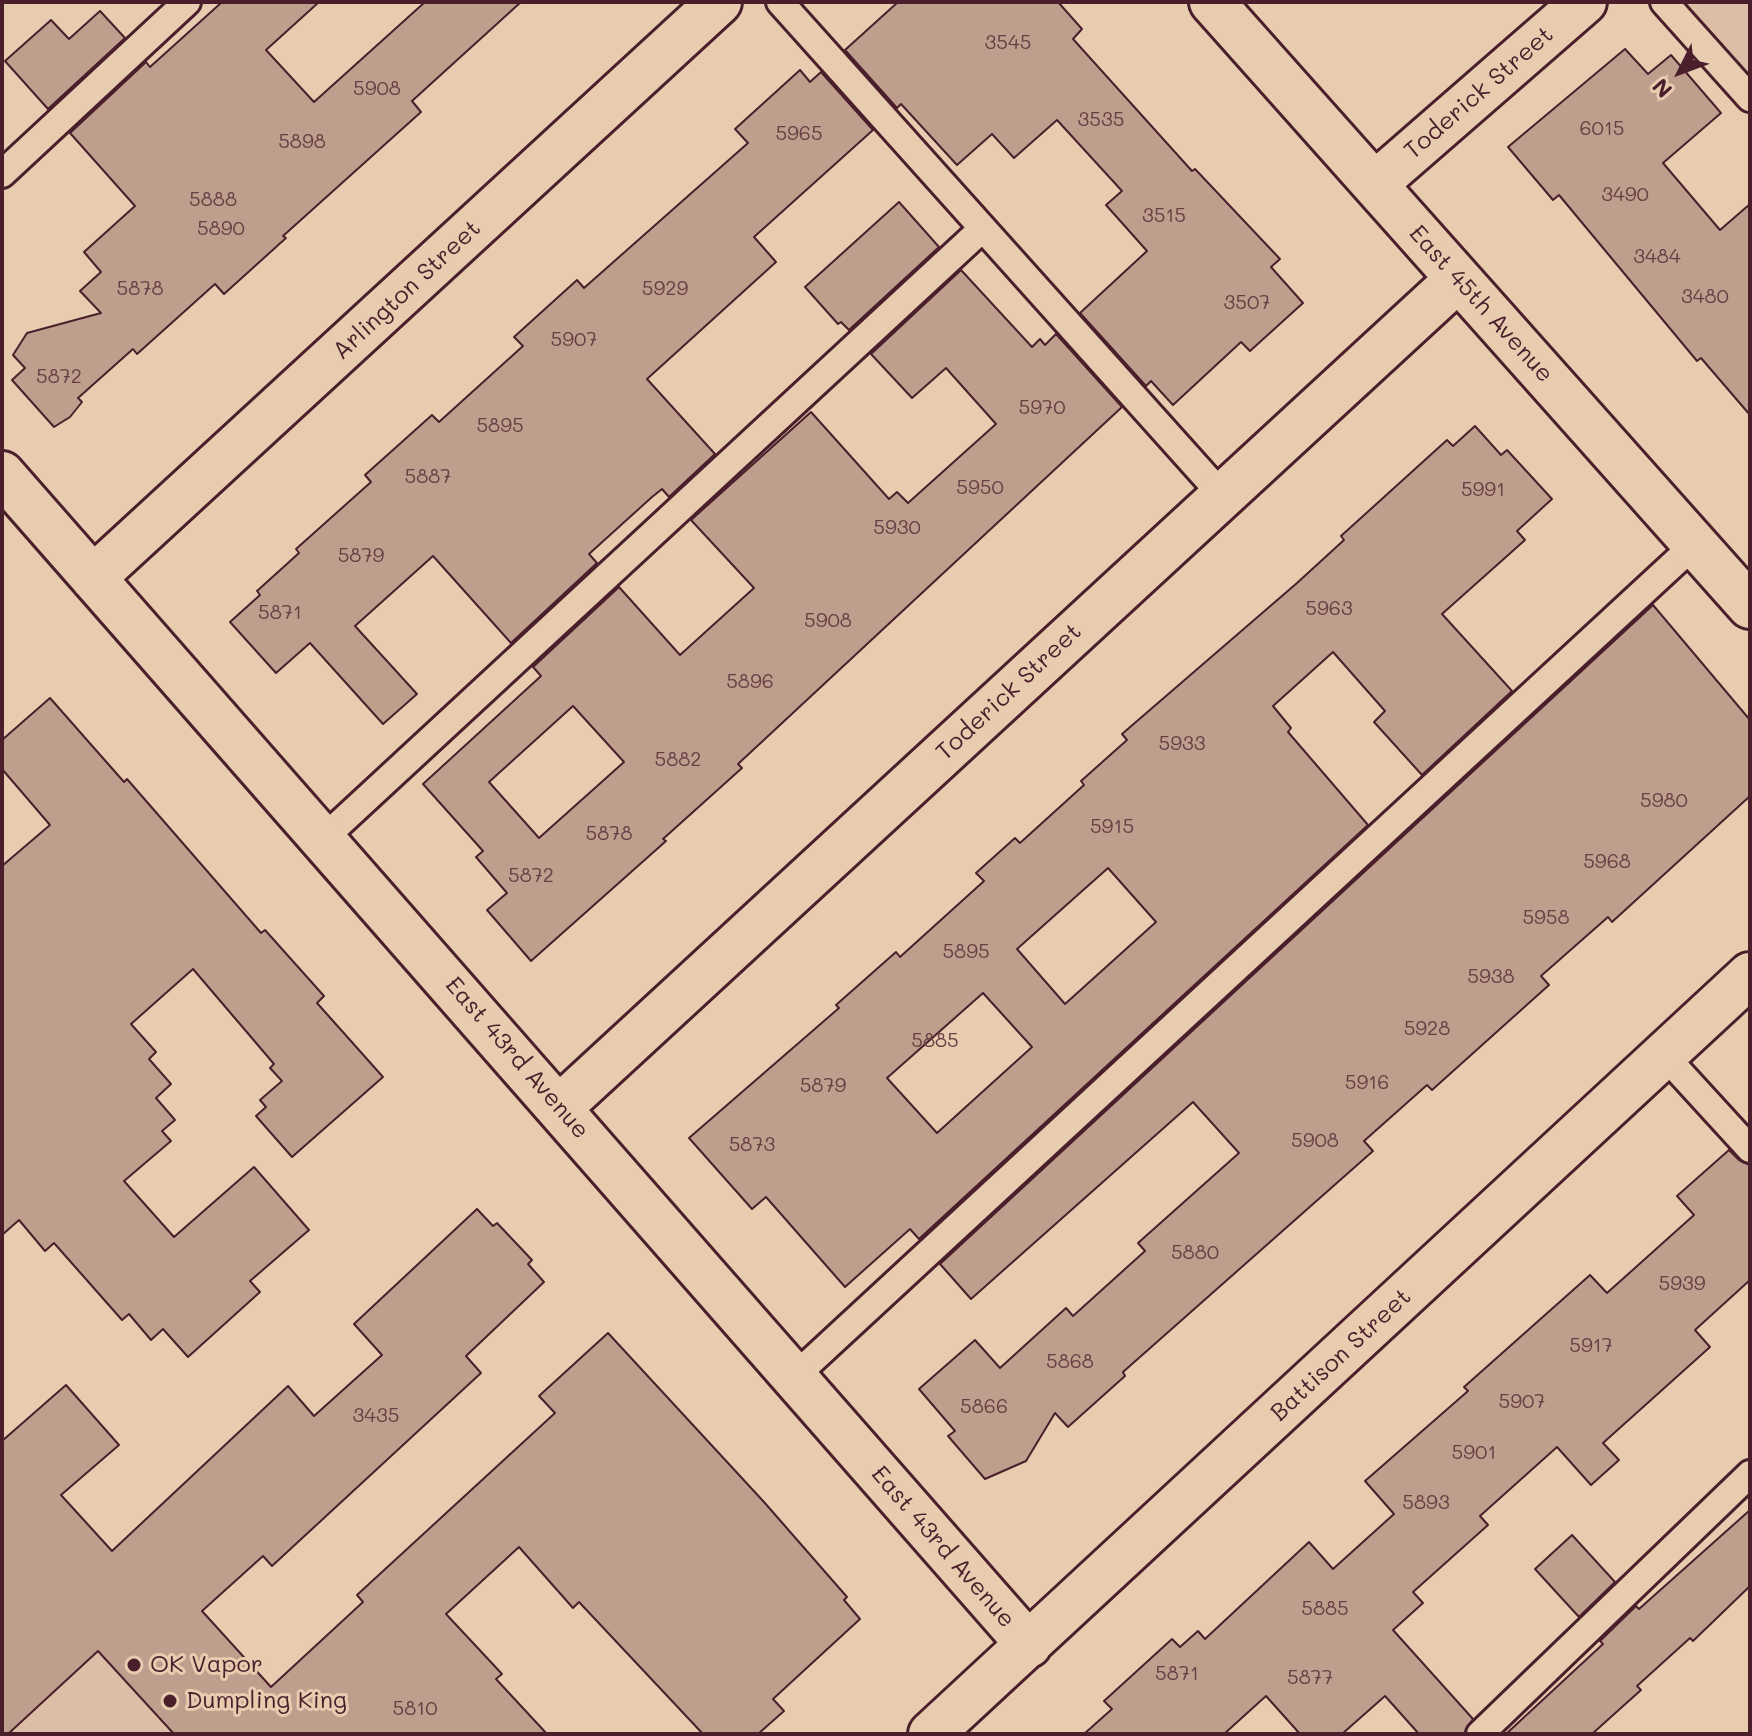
<!DOCTYPE html>
<style>
body{margin:0}
#map{position:relative;width:1752px;height:1736px;overflow:hidden;background:#e8ccaf;font-family:Mali,sans-serif}
canvas{display:block}
.frame{position:absolute;inset:0;border:4px solid #4a1f2b;pointer-events:none}
.north{position:absolute;left:1640px;top:32px;width:80px;height:80px;-webkit-text-stroke:6px #e8ccaf;paint-order:stroke;rotate:228deg;font-size:22px;font-weight:700;line-height:32px;text-align:center;color:#4a1f2b}
.north::after{content:'';display:block;margin:auto;width:28px;height:36px;background:#4a1f2b;clip-path:polygon(50% 0,100% 100%,50% 72%,0 100%)}
</style>
<div id="map">
<canvas width="1752" height="1736"></canvas>
<div class="frame"></div>
<div class="north">N</div>
</div>
<script>
const c = document.querySelector('canvas').getContext('2d');
c.lineJoin = 'round';
function fillPath(path, color) { c.fillStyle = color; c.fill(path, 'evenodd'); }
const shape = rows => new Path2D(rows.map(r => 'M' + r).join(''));
function strokePath(path, color, width, dash) { c.strokeStyle = color; c.lineWidth = width; c.lineCap = dash ? 'butt' : 'round'; c.setLineDash(dash || []); c.stroke(path); }
function write(font, color, halo, rows, align = 'center') {
  c.font = font + ' Mali,sans-serif'; c.lineWidth = 6; c.setLineDash([]); c.textBaseline = 'middle'; c.strokeStyle = halo; c.fillStyle = color; for (const [text, x, y, turn = 0] of rows) {
    c.save(); c.translate(x, y); c.rotate((+turn || 0) * Math.PI / 180); c.textAlign = isNaN(turn) ? turn : align; if (halo) c.strokeText(text, 0, 0); c.fillText(text, 0, 0); c.restore();
  }
}
fillPath(shape([
 [1685,2,1750,2,1750,98,1674,12],
 [2,1480,231,1734,2,1734]
]), '#dbbea5');
const building = shape([
 [222,2,319,2,266,50,314,102,425,2,521,2,412,101,421,112,283,236,286,238,224,294,215,284,137,354,133,349,78,398,82,402,70,417,54,427,12,380,25,368,13,355,27,333,101,313,80,291,101,272,84,252,135,206,70,133,146,62,150,67,222,2],
 [898,2,1058,2,1082,29,1073,39,1192,171,1195,169,1280,259,1271,267,1303,303,1250,351,1241,342,1173,405,1151,381,1146,386,1080,313,1147,251,1106,205,1122,191,1057,120,1014,158,992,134,957,165,901,104,897,108,845,50,898,2],
 [100,11,125,38,48,109,5,61,51,20,69,39,100,11],
 [1625,49,1648,74,1671,55,1721,113,1663,163,1720,230,1750,204,1750,415,1701,358,1697,361,1559,195,1553,200,1508,147,1625,49],
 [800,70,810,82,821,72,873,130,754,237,776,262,647,379,715,454,669,497,662,489,652,497,589,554,597,563,511,643,433,556,355,626,417,694,383,724,310,643,276,673,230,622,260,595,257,591,299,553,296,549,371,482,365,475,432,415,439,422,523,346,514,337,577,280,584,288,748,143,735,129,800,70],
 [899,202,939,247,849,330,841,322,838,324,805,287,899,202],
 [961,270,1032,347,1040,339,1045,345,1056,334,1122,407,738,764,742,768,663,839,666,841,531,961,487,910,507,893,476,857,483,851,423,784,541,676,533,667,619,587,680,655,754,588,691,520,811,412,889,499,897,492,908,503,996,424,946,368,912,398,871,354,961,270],
 [573,706,624,762,539,838,489,782,573,706],
 [1475,426,1501,455,1507,450,1552,499,1517,531,1525,540,1442,614,1512,691,1422,775,1374,722,1385,711,1333,652,1273,706,1291,728,1288,732,1368,825,919,1239,910,1229,845,1287,766,1197,752,1209,689,1138,839,1008,836,1005,896,952,900,957,984,881,976,873,1015,838,1020,843,1084,785,1081,781,1127,740,1122,734,1297,583,1344,540,1341,536,1447,440,1453,446,1475,426],
 [1108,868,1156,922,1065,1004,1017,949,1108,868],
 [983,993,1032,1047,937,1133,887,1078,983,993],
 [1653,605,1750,720,1750,796,1612,922,1608,917,1541,976,1549,985,1432,1090,1427,1085,1364,1141,1373,1151,1123,1372,1125,1376,1068,1427,1055,1413,1026,1461,985,1479,948,1436,955,1431,919,1389,975,1340,1000,1368,1066,1308,1073,1316,1145,1251,1138,1243,1239,1153,1193,1102,971,1299,940,1264,1653,605],
 [50,698,124,782,127,779,261,933,265,930,324,996,317,1003,383,1077,292,1157,256,1116,266,1107,260,1100,282,1081,270,1068,274,1064,193,969,131,1024,156,1052,149,1059,171,1084,156,1098,175,1120,162,1131,171,1141,124,1181,174,1237,254,1167,309,1230,250,1281,260,1292,188,1357,163,1329,151,1340,129,1314,122,1320,54,1243,45,1251,19,1220,2,1235,2,866,50,825,2,769,2,740,50,698],
 [1729,1150,1739,1160,1750,1165,1750,1280,1695,1330,1710,1347,1603,1443,1619,1460,1591,1485,1557,1447,1480,1516,1488,1525,1413,1592,1423,1603,1393,1630,1473,1719,1464,1734,1419,1734,1385,1696,1342,1734,1300,1734,1266,1696,1224,1734,1084,1734,1112,1709,1104,1701,1172,1639,1180,1647,1198,1631,1205,1639,1309,1542,1333,1569,1394,1514,1365,1481,1468,1391,1464,1387,1590,1275,1607,1293,1694,1215,1677,1196,1729,1150],
 [477,1209,493,1226,497,1223,532,1260,528,1264,544,1282,466,1356,481,1373,272,1566,263,1556,202,1611,271,1687,363,1602,357,1595,555,1413,539,1396,608,1333,764,1502,847,1597,844,1600,860,1619,773,1699,784,1711,758,1734,703,1734,579,1602,573,1608,519,1547,446,1614,502,1674,496,1679,547,1734,174,1734,98,1651,8,1734,2,1734,2,1441,66,1385,119,1445,61,1495,112,1551,288,1386,314,1416,382,1355,354,1324,477,1209],
 [1750,1510,1750,1586,1693,1641,1690,1638,1637,1686,1641,1690,1592,1734,1506,1734,1603,1644,1600,1641,1636,1606,1639,1609,1750,1510],
 [1572,1535,1615,1582,1579,1617,1535,1569,1572,1535]
]);
fillPath(building, '#be9e8d');
strokePath(building, '#4a1f2b', 2);
const service = shape([
 [780,2,1222,495],
 [1664,2,1750,98],
 [2,174,187,2],
 [324,838,982,229],
 [1664,1055,1750,1149],
 [794,1377,1695,544],
 [1480,1734,1750,1474]
]);
const minor = shape([
 [1212,2,1750,606],
 [1375,184,1584,2],
 [2,474,1029,1645],
 [93,578,719,2],
 [560,1107,1458,279],
 [931,1734,1750,975]
]);
strokePath(service, '#4a1f2b', 32);
strokePath(minor, '#4a1f2b', 50);
strokePath(service, '#e8ccaf', 26);
strokePath(minor, '#e8ccaf', 44);
for (const [x, y, r, color] of [
 [134,1665,8,"#4a1f2b"],
 [170,1701,8,"#4a1f2b"]
]) { const dot = new Path2D(); dot.arc(x, y, r, 0, 2 * Math.PI); c.fillStyle = color; c.fill(dot); strokePath(dot, '#e8ccaf', 3); }
write('20px', '#673f44', null, [
 ["3545",1008,43],
 ["5908",377,89],
 ["3535",1101,120],
 ["6015",1602,129],
 ["5965",799,134],
 ["5898",302,142],
 ["3490",1625,195],
 ["5888",213,200],
 ["3515",1164,216],
 ["5890",221,229],
 ["3484",1657,257],
 ["5878",140,289],
 ["5929",665,289],
 ["3480",1705,297],
 ["3507",1247,303],
 ["5907",574,340],
 ["5872",59,377],
 ["5970",1042,408],
 ["5895",500,426],
 ["5887",428,477],
 ["5950",980,488],
 ["5991",1483,490],
 ["5930",897,528],
 ["5879",361,556],
 ["5963",1329,609],
 ["5871",280,613],
 ["5908",828,621],
 ["5896",750,682],
 ["5933",1182,744],
 ["5882",678,760],
 ["5980",1664,801],
 ["5915",1112,827],
 ["5878",609,834],
 ["5968",1607,862],
 ["5872",531,876],
 ["5958",1546,918],
 ["5895",966,952],
 ["5938",1491,977],
 ["5928",1427,1029],
 ["5885",935,1041],
 ["5916",1367,1083],
 ["5879",823,1086],
 ["5908",1315,1141],
 ["5873",752,1145],
 ["5880",1195,1253],
 ["5939",1682,1284],
 ["5917",1591,1346],
 ["5868",1070,1362],
 ["5907",1522,1402],
 ["5866",984,1407],
 ["3435",376,1416],
 ["5901",1474,1453],
 ["5893",1426,1503],
 ["5885",1325,1609],
 ["5871",1177,1674],
 ["5877",1310,1678],
 ["5810",415,1709]
]);
write('24px', '#4a1f2b', '#e8ccaf', [
 ["Toderick Street",1479,93,-41],
 ["Arlington Street",407,290,-43],
 ["East 45th Avenue",1481,304,48],
 ["Toderick Street",1009,692,-43],
 ["East 43rd Avenue",517,1058,49],
 ["Battison Street",1341,1355,-43],
 ["East 43rd Avenue",943,1547,49]
]);
write('24px', '#4a1f2b', '#e8ccaf', [
 ["OK Vapor",150,1665],
 ["Dumpling King",186,1701]
], 'left');
</script>
